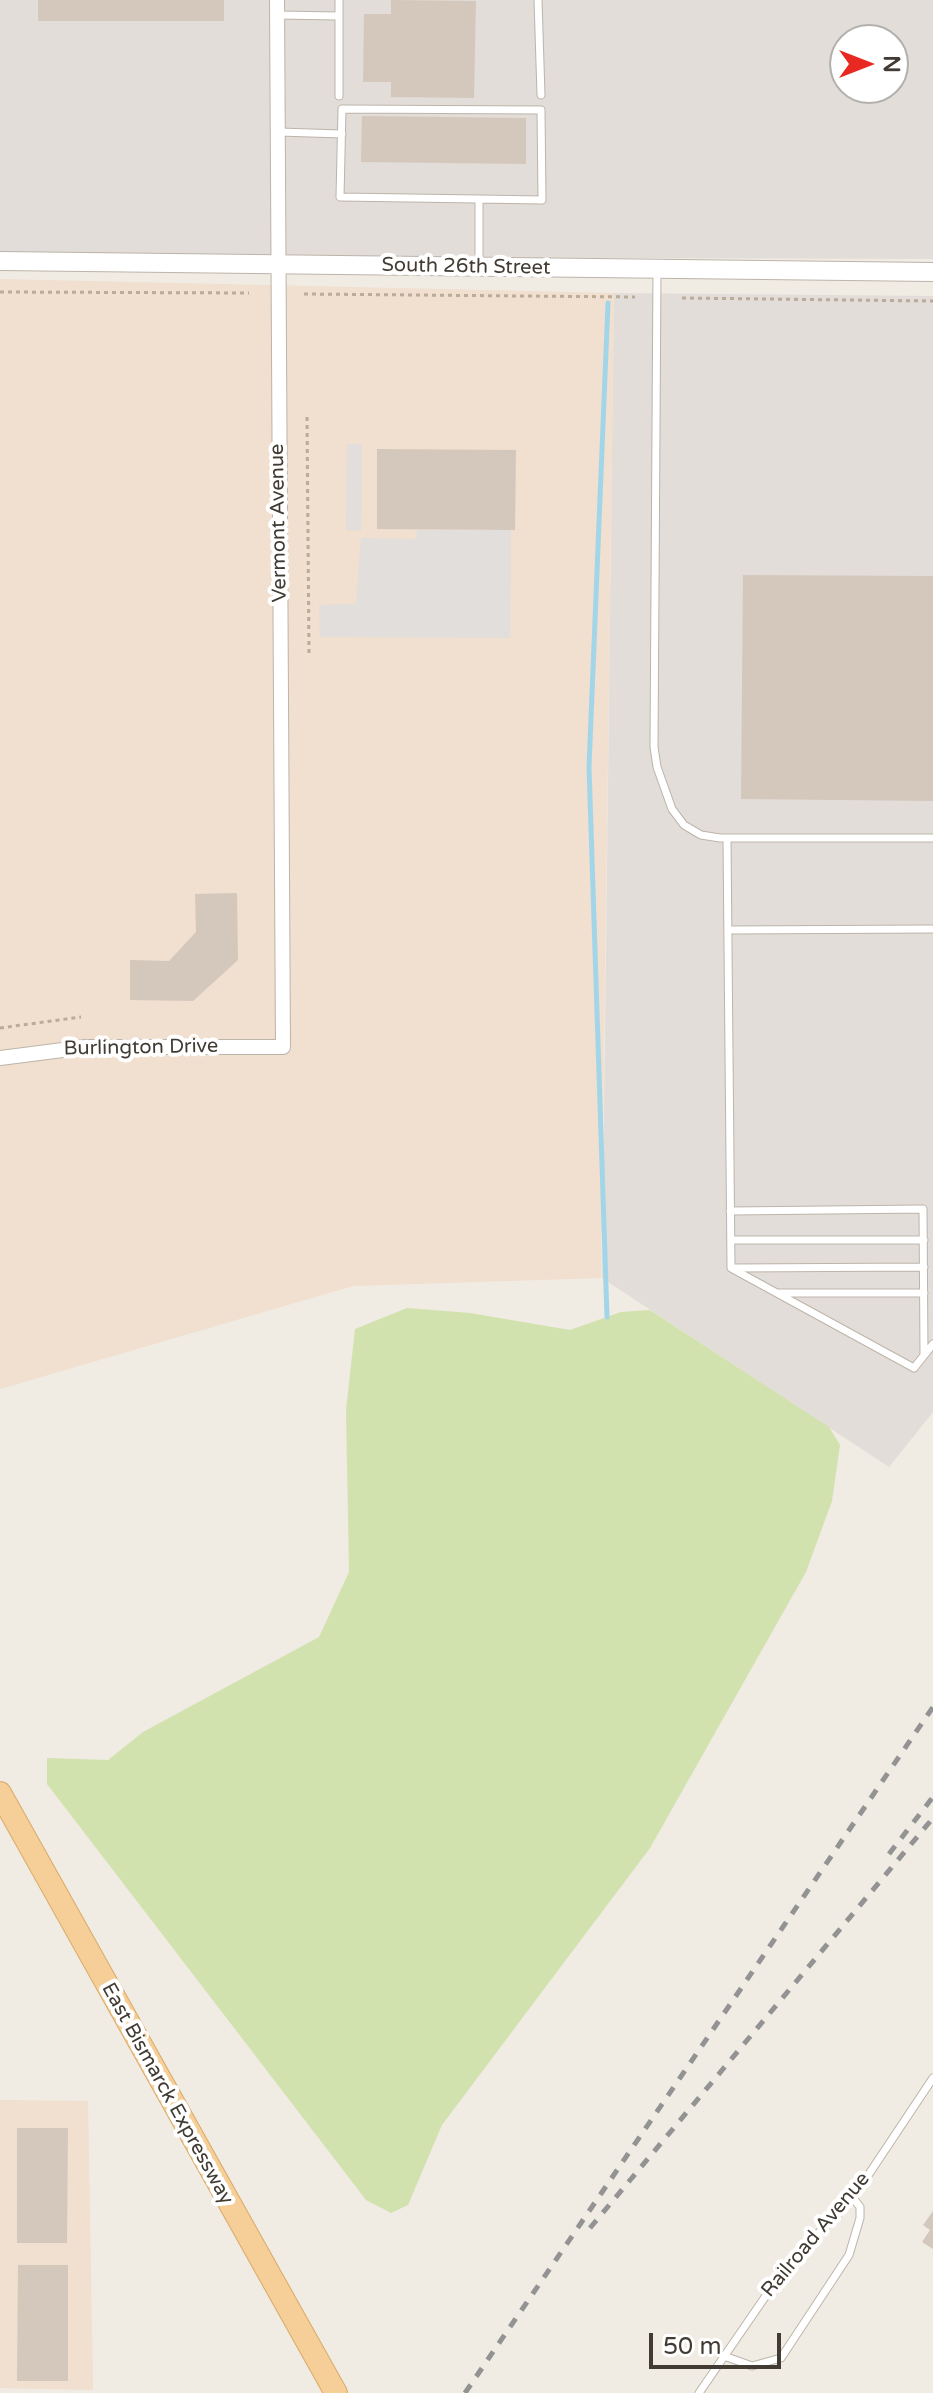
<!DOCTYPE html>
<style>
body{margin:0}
#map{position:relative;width:933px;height:2393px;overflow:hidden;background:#f0ebe3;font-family:"Varela Round",sans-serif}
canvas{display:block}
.north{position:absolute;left:829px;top:24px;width:80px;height:80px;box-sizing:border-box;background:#fff;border:2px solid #b3b1ae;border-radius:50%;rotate:90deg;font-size:22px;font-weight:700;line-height:32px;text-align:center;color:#413b34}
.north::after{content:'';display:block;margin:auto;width:28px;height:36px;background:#e82922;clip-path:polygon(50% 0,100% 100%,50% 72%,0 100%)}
.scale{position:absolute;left:649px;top:2333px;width:132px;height:36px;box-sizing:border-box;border:4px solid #413b34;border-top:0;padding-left:10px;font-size:24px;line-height:28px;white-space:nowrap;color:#413b34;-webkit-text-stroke:6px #fff;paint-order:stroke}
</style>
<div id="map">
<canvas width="933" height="2393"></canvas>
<div class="north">N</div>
<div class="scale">50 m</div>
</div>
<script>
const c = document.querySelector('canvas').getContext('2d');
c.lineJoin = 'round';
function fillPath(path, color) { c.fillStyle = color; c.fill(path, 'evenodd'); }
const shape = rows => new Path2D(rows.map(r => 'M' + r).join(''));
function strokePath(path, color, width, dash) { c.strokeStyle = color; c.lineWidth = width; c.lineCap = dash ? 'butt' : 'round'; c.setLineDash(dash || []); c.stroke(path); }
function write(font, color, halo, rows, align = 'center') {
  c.font = font + ' "Varela Round",sans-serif'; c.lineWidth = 8; c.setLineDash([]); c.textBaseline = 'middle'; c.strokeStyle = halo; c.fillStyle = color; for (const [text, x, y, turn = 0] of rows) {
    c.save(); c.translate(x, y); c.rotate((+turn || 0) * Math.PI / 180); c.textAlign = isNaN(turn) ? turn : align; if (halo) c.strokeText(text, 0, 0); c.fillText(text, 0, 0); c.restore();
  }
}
fillPath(shape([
 [0,279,614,293,601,1278,353,1286,0,1389],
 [0,2100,88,2101,93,2390,0,2388]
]), '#f1dfcf');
fillPath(shape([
 [0,0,933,0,933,259,0,256],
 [845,40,893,40,893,88,845,88],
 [614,293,933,296,933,1412,889,1467,602,1278]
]), '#e2ddd8');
fillPath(shape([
 [407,1308,470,1313,570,1330,621,1312,650,1310,829,1427,840,1445,832,1501,806,1572,650,1848,442,2125,408,2205,391,2213,366,2200,47,1784,47,1758,108,1760,143,1732,319,1637,349,1572,346,1410,355,1329]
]), '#d1e2af');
fillPath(shape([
 [347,444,362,444,361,531,346,530],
 [417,530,511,530,510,638,320,637,319,605,356,604,361,538,416,539]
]), '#e1dedb');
strokePath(shape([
 [607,1317,589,767,608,303]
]), '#a3d5e9', 5);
fillPath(shape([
 [38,0,224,0,224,21,38,21],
 [391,0,476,1,474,98,391,97,391,82,363,82,364,14,391,14],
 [362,116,526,118,526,164,361,162],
 [377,449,516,450,515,530,377,529],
 [743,575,933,576,933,801,741,799],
 [237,893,238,960,193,1001,130,1000,130,960,169,961,196,932,195,894],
 [17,2128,68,2128,67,2243,17,2243],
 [933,2211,933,2249,922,2242,930,2230,923,2225],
 [18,2265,68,2265,68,2381,17,2381]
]), '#d4c8bd');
const service = shape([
 [538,0,541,95],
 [277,15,338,16],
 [339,96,339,0],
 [279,132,342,134],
 [479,199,542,200,541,110,342,109,340,197,479,199,479,265],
 [657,270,654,747,657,767,672,809,684,825,701,835,720,838,933,838],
 [727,838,731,1268,914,1368,933,1344],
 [728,930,933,929],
 [730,1211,923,1209,924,1354],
 [731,1240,924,1240],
 [734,1268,924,1267],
 [778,1293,924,1293],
 [724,2356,752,2366,781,2358,849,2255,860,2218,860,2207,853,2198],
 [699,2393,787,2265,853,2198,933,2078]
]);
const minor = shape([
 [0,1058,86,1047,283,1047,277,0]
]);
const tertiary = shape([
 [0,261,933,272]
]);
const primary = shape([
 [0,1793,336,2393]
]);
strokePath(service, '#bdb4aa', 9);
strokePath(minor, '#bdb4aa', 16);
strokePath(tertiary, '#bdb4aa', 20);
strokePath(primary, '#d9aa69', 24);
strokePath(shape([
 [0,292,249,293],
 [304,294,635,297],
 [682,298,933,301],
 [307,417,309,654],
 [0,1028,81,1017]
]), '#bbab99', 3, [4, 4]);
strokePath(service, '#fff', 7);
strokePath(minor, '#fff', 14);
strokePath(tertiary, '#fff', 18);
strokePath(primary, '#f5cf97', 22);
strokePath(shape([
 [889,1854,933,1797],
 [590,2228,933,1818],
 [465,2393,933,1707]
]), '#939393', 5, [10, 10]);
write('20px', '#413b34', '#fff', [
 ["South 26th Street",466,267,1],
 ["Vermont Avenue",279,523,-91],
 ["Burlington Drive",141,1048,-1],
 ["East Bismarck Expressway",167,2094,61],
 ["Railroad Avenue",816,2235,-50]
]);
</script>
